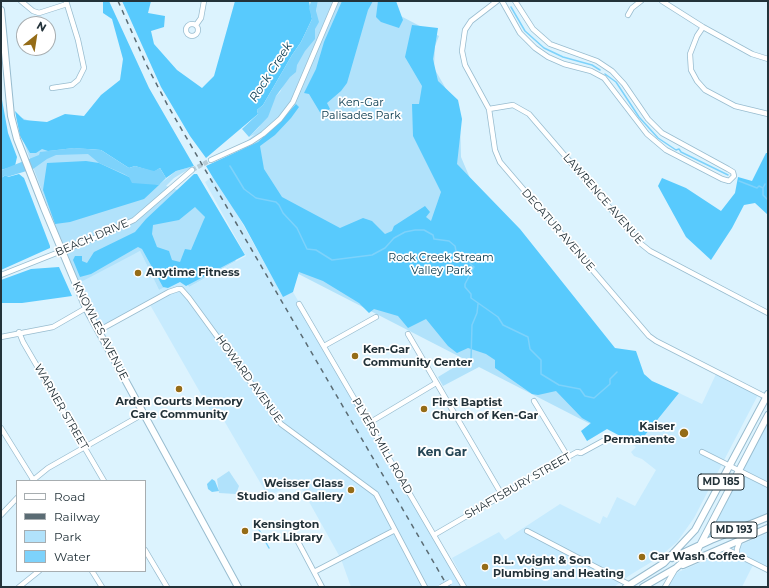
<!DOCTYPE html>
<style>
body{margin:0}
#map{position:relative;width:769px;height:588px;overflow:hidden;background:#dcf3fe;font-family:Montserrat,sans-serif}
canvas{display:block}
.frame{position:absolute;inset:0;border:2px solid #233239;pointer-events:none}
.legend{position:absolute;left:16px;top:480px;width:130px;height:92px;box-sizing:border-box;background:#fff;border:1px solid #a7adb0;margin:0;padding:5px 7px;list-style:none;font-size:12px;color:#233239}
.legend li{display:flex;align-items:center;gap:8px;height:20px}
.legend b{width:20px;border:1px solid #a7adb0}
.north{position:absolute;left:16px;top:16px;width:40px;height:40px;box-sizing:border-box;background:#fff;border:1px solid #a7adb0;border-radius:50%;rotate:30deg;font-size:11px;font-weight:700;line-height:16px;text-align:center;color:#233239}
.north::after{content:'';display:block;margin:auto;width:14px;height:18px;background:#956c17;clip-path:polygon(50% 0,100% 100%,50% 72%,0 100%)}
</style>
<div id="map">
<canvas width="769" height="588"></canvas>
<div class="frame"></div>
<ul class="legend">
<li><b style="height:5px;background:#fff"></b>Road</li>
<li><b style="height:5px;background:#5b6c74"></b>Railway</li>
<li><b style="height:11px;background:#b1e2fb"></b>Park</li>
<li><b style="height:11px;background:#7dd2fb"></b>Water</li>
</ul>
<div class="north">N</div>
</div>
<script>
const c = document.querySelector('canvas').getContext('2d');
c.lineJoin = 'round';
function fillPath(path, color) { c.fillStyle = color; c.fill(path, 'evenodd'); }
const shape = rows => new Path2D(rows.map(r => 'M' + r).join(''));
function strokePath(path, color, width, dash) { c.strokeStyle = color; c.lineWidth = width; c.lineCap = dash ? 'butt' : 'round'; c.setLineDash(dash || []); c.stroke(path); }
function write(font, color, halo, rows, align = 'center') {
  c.font = font + ' Montserrat,sans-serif'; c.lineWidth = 3.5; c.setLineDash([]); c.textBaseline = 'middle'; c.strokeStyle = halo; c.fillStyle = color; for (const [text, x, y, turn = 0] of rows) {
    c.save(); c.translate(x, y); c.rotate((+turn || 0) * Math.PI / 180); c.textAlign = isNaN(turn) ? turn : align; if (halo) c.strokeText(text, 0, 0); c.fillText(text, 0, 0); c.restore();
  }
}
fillPath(shape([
 [215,175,283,296,293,292,464,587,351,587,341,559,298,482,268,496,219,412,213,415,149,303,98,331,74,281,140,251,159,290,183,278,189,287,246,256,205,182],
 [717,372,759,393,694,518,677,542,658,558,630,575,614,587,467,587,452,558,499,532,505,540,560,504,600,524,603,516,607,518,617,497,635,506,656,470,642,459,634,456,631,452,636,447,633,445,637,445,679,393,702,404],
 [768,415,768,520,701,544],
 [768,533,768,572,753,565,742,587,667,587,676,573]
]), '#c7ebfe');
fillPath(shape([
 [318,1,391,1,393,12,439,36,435,46,434,68,453,101,460,120,461,157,478,197,600,429,479,367,443,386,438,377,466,360,279,264,250,164,241,146,255,134,249,137,259,127,276,96,280,92,314,22],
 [16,117,20,117,46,128,160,184,176,171,194,166,174,178,166,186,183,192,205,217,204,220,236,261,189,287,183,278,159,290,140,251,77,284,27,151],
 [229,471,239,486,236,494,219,493,217,479]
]), '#b1e2fb');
fillPath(shape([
 [103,1,109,1,149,88,194,166,176,171,166,178,160,168,154,172,135,166,129,168,101,150,74,148,48,151,42,149,36,153,30,153,20,136,15,111,24,120,47,122,65,114,84,116,101,95,120,80,123,59,112,19,103,13],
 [122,1,151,1,148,13,165,16,164,27,151,31,154,44,177,70,202,88,214,76,235,1,309,1,312,19,301,42,292,55,263,105,257,110,258,114,206,158,190,136,161,87],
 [342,1,373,1,368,10,347,83,341,91,327,103,330,109,321,114,309,94,304,93,316,69,324,42],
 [378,1,396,1,403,20,399,28,381,22,376,17],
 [412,25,438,28,433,59,438,81,458,100,462,119,457,164,520,229,615,348,636,351,644,374,652,381,679,393,637,445,607,429,587,441,581,431,591,423,582,418,556,391,538,395,532,394,495,368,495,360,486,354,468,348,457,353,448,346,426,319,408,328,398,316,374,309,369,313,359,303,323,281,299,272,293,292,283,297,244,225,212,176,206,166,258,142,278,124,296,104,299,107,291,118,275,135,260,146,264,169,282,197,340,228,363,218,372,221,385,234,392,231,394,226,425,206,430,212,426,217,431,221,441,192,413,136,412,104,419,104,422,86,405,57],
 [1,94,8,133,17,157,15,166,1,170],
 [766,153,768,153,768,215,755,203,744,205,732,228,711,260,686,237,658,186,662,178,686,188,721,211,735,193,738,177,752,181],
 [86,161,99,163,129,177,159,185,144,199,70,222,55,224,43,190,47,163],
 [19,174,24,178,50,246,50,248,1,270,1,178,6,175,8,177],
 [194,174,197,174,245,255,186,286,180,282,168,288,163,287,142,249,138,247,91,274,80,277,73,260,75,256,82,256,82,261,87,263,94,252,135,232,146,219],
 [195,207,205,217,202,224,191,250,185,249,180,262,172,260,169,251,157,247,152,234,153,225,179,220],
 [59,267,72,296,22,303,1,303,1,280,31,269]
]), '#58cafd');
fillPath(shape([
 [311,1,318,1,316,11,319,22,315,29,315,39,305,51,297,65,296,72,290,77,276,96,268,117,249,137,242,129,258,114,257,110,263,105,292,55,301,42,312,19,309,8],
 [74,148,101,150,129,168,135,166,154,171,160,168,166,178,159,185,132,183,129,177,124,174,99,163,88,154,56,155,47,159,33,169,7,177,6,175,1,178,1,171,4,169,39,155,40,152],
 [212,479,215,481,219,491,212,492,208,489,207,484]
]), '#7dd2fb');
strokePath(shape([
 [511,7,525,31,544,48,563,57,592,65,600,70],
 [605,74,616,82,639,117,658,138,676,150,679,149,681,152,728,175],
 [230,166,244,189,256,198,276,202,279,205,283,213,297,228,307,249,316,250,332,260,372,255,385,248,394,238,405,232,415,230,424,230,433,235,434,239,449,241,455,246,456,251,474,267,465,284,465,287,471,294,471,298,498,317,503,325,528,337,530,349,541,360,541,374,559,385,580,389,585,396,594,398,610,384,610,379,617,372],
 [739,181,757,188,759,186,763,188,765,184],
 [763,188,763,195,768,200],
 [471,359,472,325,477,313,478,304],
 [260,527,258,528,269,548]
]), '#7dd2fb', 1.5);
strokePath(shape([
 [192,170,211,160]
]), '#b7ccd7', 4.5, [4.5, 2]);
const minor = shape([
 [21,1,33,11,39,13,67,4],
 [497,1,471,21,465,30,462,51,465,65,489,109,495,150,500,162,649,336,656,341,768,398],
 [502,1,520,33,535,48,548,57,564,64,591,71,604,78,647,134,666,150,722,179,729,181,734,176,733,172,728,169,662,133,648,119,624,84,612,71,597,61,550,44,533,29,515,1],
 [662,1,703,27,752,54,768,59],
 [628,15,632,8,641,1],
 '186 30a6 6 0 1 1 12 0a6 6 0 1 1-12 0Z',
 [196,25,201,18,204,1],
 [703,27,697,36,690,54,691,70,697,81,705,90,735,106,768,114],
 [52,88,72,85,78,80,84,68,78,40,66,1],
 [489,109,513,105,529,114,640,243,650,251,768,313],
 [211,160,251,142,263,134,280,119,293,102,336,1],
 [1,275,102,235,134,220,192,170],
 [299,304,464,587],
 [98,331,169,292,178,289,181,289,189,298,281,424,376,494,425,587],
 [19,332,23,342,104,481],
 [408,334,502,495],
 [1,337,53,327,86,308],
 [324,346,376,317],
 [534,401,568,457],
 [369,423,436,383],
 [1,428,34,481],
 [702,452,768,485],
 [32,481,48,468,143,414],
 [1,515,17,498],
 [527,531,630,585],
 [434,535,568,457,577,452,581,453,603,441],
 [296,538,322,587],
 [724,548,768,570],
 [145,550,167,587],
 [737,553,737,549,740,540],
 [92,571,102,587],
 [314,572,395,530],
 [19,587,39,571],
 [665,587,676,568]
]);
const major = shape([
 [1,10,11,116,17,139,44,208,86,308,238,587],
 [672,558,711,540,768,517],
 [683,565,768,528],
 [626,587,664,563,695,530,768,394],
 [643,587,676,568,698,549,768,415]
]);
strokePath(minor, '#98bccf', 6);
strokePath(major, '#98bccf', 8);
strokePath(minor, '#fff', 4.5);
strokePath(major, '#fff', 6);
strokePath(shape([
 [118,1,147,66,168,106,448,587]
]), '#5b6c74', 1.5, [5, 5]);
const minorBridge = shape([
 [441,587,450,582]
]);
strokePath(minorBridge, '#98bccf', 6, []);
strokePath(minorBridge, '#fff', 4.5);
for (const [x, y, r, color] of [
 [138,273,4,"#956c17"],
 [355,356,4,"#956c17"],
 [179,389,4,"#956c17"],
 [424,409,4,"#956c17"],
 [684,433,5,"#956c17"],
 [351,490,4,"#956c17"],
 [245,531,4,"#956c17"],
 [642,557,4,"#956c17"],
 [485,567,4,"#956c17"]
]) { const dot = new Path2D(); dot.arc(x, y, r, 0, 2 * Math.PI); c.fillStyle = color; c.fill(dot); strokePath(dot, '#fff', 1.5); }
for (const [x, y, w] of [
 [721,482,46],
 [734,530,46]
]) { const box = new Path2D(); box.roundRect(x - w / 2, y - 8, w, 16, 3); c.fillStyle = '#fff'; c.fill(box); strokePath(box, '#233239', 1); }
write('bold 10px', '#233239', null, [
 ["MD 185",721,482],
 ["MD 193",734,530]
]);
write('11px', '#003348', '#fff', [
 ["Ken-Gar",361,103],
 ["Palisades Park",361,116],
 ["Rock Creek Stream",441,258],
 ["Valley Park",441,271]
]);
write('11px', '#233239', '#fff', [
 ["LAWRENCE AVENUE",603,199,49],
 ["DECATUR AVENUE",558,230,49],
 ["BEACH DRIVE",92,238,-23],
 ["KNOWLES AVENUE",100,331,63],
 ["HOWARD AVENUE",249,379,54],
 ["WARNER STREET",61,407,60],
 ["PLYERS MILL ROAD",382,446,60],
 ["SHAFTSBURY STREET",518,486,-30]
]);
write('bold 11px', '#233239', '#fff', [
 ["Anytime Fitness",146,273],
 ["Ken-Gar",363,350],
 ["Community Center",363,363],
 ["Arden Courts Memory",179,402,"center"],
 ["Care Community",179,415,"center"],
 ["First Baptist",432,403],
 ["Church of Ken-Gar",432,416],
 ["Kaiser",675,427,"right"],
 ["Permanente",675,440,"right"],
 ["Weisser Glass",343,484,"right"],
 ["Studio and Gallery",343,497,"right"],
 ["Kensington",253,525],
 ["Park Library",253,538],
 ["Car Wash Coffee",650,557],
 ["R.L. Voight & Son",493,561],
 ["Plumbing and Heating",493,574]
], 'left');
write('italic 12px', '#124358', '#fff', [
 ["Rock Creek",271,72,-57]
]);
write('bold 12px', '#254656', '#fff', [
 ["Ken Gar",442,452]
]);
</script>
